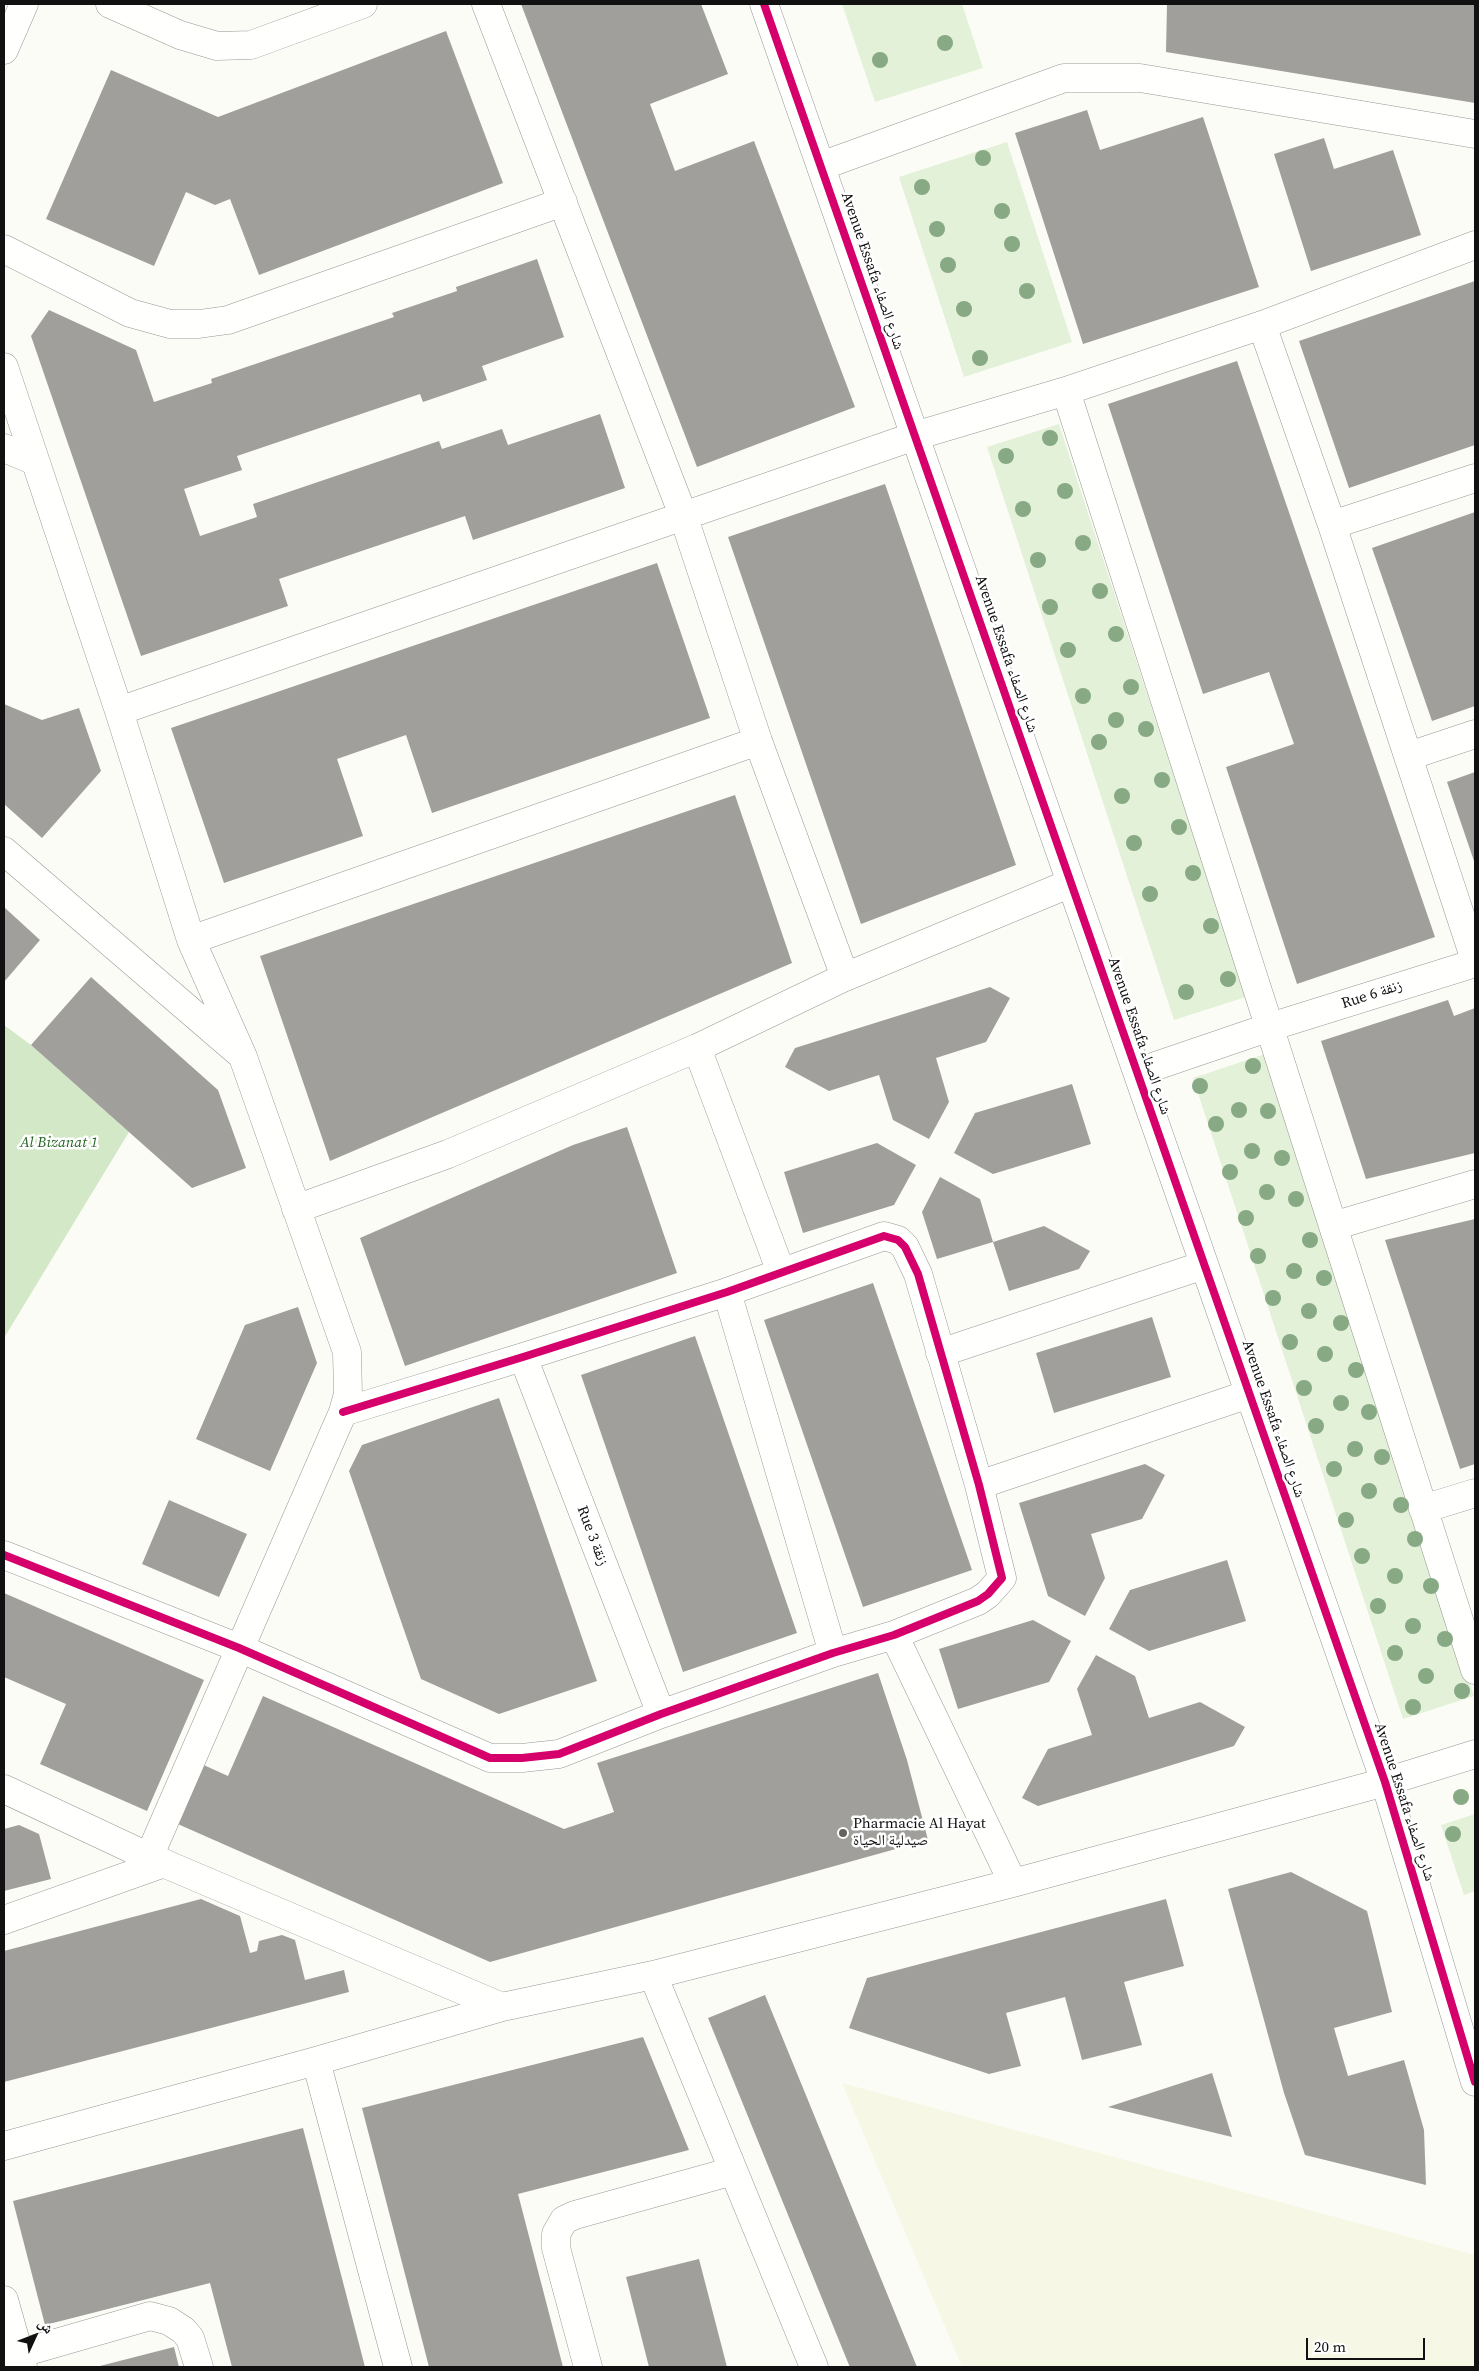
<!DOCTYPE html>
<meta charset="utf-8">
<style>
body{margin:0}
#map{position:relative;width:1479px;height:2371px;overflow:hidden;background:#fcfcf7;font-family:"Source Serif 4","Noto Naskh Arabic",serif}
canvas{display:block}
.frame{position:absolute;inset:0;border:5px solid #111;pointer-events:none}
.north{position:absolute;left:10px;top:2311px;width:50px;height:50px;-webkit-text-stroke:4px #fff;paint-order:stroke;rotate:47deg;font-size:14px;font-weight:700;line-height:20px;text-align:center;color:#111}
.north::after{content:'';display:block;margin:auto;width:18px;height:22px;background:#111;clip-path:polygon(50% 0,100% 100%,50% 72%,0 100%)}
.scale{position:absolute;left:1306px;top:2338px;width:119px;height:22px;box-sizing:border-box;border:2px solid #111;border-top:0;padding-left:6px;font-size:15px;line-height:18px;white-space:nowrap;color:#111;-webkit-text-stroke:4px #fff;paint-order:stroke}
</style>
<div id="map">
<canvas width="1479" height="2371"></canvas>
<div class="frame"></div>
<div class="north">ش</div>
<div class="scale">20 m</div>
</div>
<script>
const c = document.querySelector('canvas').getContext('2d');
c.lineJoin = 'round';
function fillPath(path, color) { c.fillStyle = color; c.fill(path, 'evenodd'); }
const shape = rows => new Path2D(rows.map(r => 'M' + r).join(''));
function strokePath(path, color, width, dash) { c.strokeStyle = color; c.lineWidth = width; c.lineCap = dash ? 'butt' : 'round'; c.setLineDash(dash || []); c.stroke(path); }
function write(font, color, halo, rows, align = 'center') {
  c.font = font + ' "Source Serif 4","Noto Naskh Arabic",serif'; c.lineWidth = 5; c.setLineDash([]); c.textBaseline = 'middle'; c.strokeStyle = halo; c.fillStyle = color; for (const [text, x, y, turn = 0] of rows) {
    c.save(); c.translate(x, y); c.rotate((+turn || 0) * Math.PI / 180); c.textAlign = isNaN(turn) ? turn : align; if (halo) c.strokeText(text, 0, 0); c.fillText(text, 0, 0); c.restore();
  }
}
fillPath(shape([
 [842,2083,1475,2255,1475,2367,962,2367]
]), '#f6f8e5');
fillPath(shape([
 [842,4,962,4,983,68,875,102],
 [1007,142,1072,342,964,377,899,177],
 [1059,424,1246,997,1174,1020,987,447],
 [1265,1054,1474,1696,1403,1719,1193,1078],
 [1475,1814,1475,1891,1464,1895,1441,1825]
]), '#e3f1d8');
fillPath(shape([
 [4,1025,31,1045,129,1132,4,1338]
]), '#d2e8c7');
fillPath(shape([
 [521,4,701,4,728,74,650,104,675,171,754,141,855,407,697,467],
 [1167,4,1475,4,1475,103,1166,52],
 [446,31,503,183,259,275,230,199,215,205,186,192,154,266,46,219,111,70,218,117],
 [1087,110,1100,150,1203,117,1259,287,1083,344,1015,133],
 [1324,138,1334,169,1393,150,1421,235,1311,271,1274,154],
 [537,259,564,337,482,366,487,380,423,402,420,394,237,456,242,470,184,489,200,536,257,517,253,504,439,441,442,449,502,429,508,445,600,414,625,488,473,540,465,516,279,579,288,606,141,656,31,336,49,310,136,350,154,402,212,383,211,379,394,317,392,313,457,291,456,287],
 [1475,281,1475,445,1349,488,1299,341],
 [1237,361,1435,937,1297,984,1226,767,1294,744,1269,672,1203,694,1108,404],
 [885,484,1016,865,861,924,728,537],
 [1475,512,1475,706,1432,721,1372,548],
 [657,563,710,718,432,813,406,735,337,759,363,836,224,883,171,728],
 [4,704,42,720,79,708,101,771,42,838,4,804],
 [1475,772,1475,864,1447,782],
 [735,795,792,963,330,1161,260,956],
 [4,907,40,940,4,982],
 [91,977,218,1090,246,1168,192,1188,31,1045],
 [990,987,1010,998,986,1042,936,1058,949,1102,929,1139,893,1120,879,1075,829,1091,785,1067,795,1048],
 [1448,1000,1454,1016,1475,1008,1475,1153,1366,1179,1321,1041],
 [1072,1084,1091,1144,993,1174,954,1153,975,1113],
 [627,1127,677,1273,405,1366,360,1238,573,1145],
 [877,1143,916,1165,894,1205,803,1233,784,1172],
 [940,1177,980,1199,993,1242,937,1259,922,1212],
 [1475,1219,1475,1464,1460,1469,1385,1240],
 [1044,1226,1090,1251,1079,1269,1009,1291,993,1242],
 [873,1283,972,1570,863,1607,764,1320],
 [298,1307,317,1363,270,1471,196,1439,245,1325],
 [1152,1317,1171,1377,1054,1413,1036,1353],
 [695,1336,797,1633,683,1672,581,1375],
 [499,1398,597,1681,499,1714,421,1679,349,1471,362,1445],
 [1145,1464,1165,1475,1142,1519,1091,1534,1105,1578,1085,1616,1048,1596,1019,1503],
 [169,1500,247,1534,219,1597,142,1564],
 [1227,1560,1246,1621,1149,1651,1109,1629,1130,1590],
 [4,1593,204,1680,147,1811,40,1764,66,1704,4,1677],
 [1033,1620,1071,1641,1049,1682,958,1709,939,1649],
 [1096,1655,1135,1676,1149,1718,1200,1702,1245,1727,1234,1746,1038,1806,1022,1798,1048,1749,1092,1735,1077,1689],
 [878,1673,907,1760,928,1840,490,1962,171,1821,197,1762,228,1776,263,1696,564,1829,614,1812,597,1763],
 [19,1825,39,1834,51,1879,4,1891,4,1829],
 [1291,1872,1367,1911,1392,2012,1334,2028,1348,2076,1404,2060,1424,2130,1426,2185,1305,2155,1284,2093,1228,1889],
 [201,1899,240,1916,250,1953,257,1951,259,1941,282,1935,295,1940,305,1980,344,1970,349,1992,4,2082,4,1951],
 [1166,1899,1184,1966,1124,1982,1142,2045,1082,2060,1065,1997,1006,2013,1021,2066,989,2074,849,2028,867,1978],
 [765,1995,839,2176,917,2367,850,2367,849,2365,708,2018],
 [643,2037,689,2150,518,2194,563,2367,429,2367,362,2108],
 [1212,2073,1232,2137,1108,2107],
 [303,2128,365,2367,232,2367,210,2283,45,2325,13,2201],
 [699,2259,727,2367,649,2367,626,2277],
 [174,2347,179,2367,96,2367]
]), '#a09f9c');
const street = shape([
 [110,4,180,35,217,46,251,45,363,4],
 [486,4,683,515,758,741,845,977],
 [764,4,1385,1782,1475,2082],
 [4,50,24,4],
 [821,166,1064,78,1140,78,1475,134],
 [4,249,130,313,170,324,199,324,228,320,563,202],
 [1262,325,1332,525,1475,960],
 [4,367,119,711,191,940,243,1057,347,1352,348,1394,343,1412,149,1857],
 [1066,391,1475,1670],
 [4,448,35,461],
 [1332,525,1475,478],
 [119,711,915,436,1066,391,1262,325,1475,245],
 [1409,756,1475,734],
 [4,851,238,1052],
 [191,940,758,741],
 [697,1048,781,1272],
 [1138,1072,1270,1027,1475,963],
 [296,1209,448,1154,697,1048,845,977,1071,883],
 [1333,1226,1475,1184],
 [727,1292,833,1653],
 [940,1353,1204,1265],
 [523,1357,661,1714],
 [979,1485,1249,1394],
 [1423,1509,1475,1493],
 [4,1555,239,1648,490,1758,522,1758,559,1754,661,1714,833,1653,894,1635,978,1601,988,1594,1002,1578,979,1485,918,1274,905,1247,898,1240,884,1236,727,1292,523,1357,343,1412],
 [894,1635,1013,1883],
 [4,1789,149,1857,502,2007],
 [4,1920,164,1863],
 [653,1975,814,2367],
 [316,2061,398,2367],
 [4,2146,316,2061,502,2007,653,1975,1013,1883,1385,1782,1475,1754],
 [4,2300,23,2367],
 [4,2358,150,2316,169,2321,183,2330,190,2338,199,2367],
 [588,2367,556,2248,556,2234,564,2220,575,2215,733,2171]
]);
strokePath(street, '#979795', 29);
strokePath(street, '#fffffe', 28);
strokePath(shape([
 [764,4,1385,1782,1475,2082],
 [4,1555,239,1648,490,1758,522,1758,559,1754,661,1714,833,1653,894,1635,978,1601,988,1594,1002,1578,979,1485,918,1274,905,1247,898,1240,884,1236,727,1292,523,1357,343,1412]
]), '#d6006c', 8);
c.fillStyle = '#87a983';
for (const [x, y] of [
 [945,43],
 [880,60],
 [983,158],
 [922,187],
 [1002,211],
 [937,229],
 [1012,244],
 [948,265],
 [1027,291],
 [964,309],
 [980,358],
 [1050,438],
 [1006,456],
 [1065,491],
 [1023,509],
 [1083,543],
 [1038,560],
 [1100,591],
 [1050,607],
 [1116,634],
 [1068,650],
 [1131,687],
 [1083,696],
 [1116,720],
 [1146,729],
 [1099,742],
 [1162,780],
 [1122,796],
 [1179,827],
 [1134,843],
 [1193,873],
 [1150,894],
 [1211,926],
 [1228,979],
 [1186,992],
 [1253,1066],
 [1200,1086],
 [1239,1110],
 [1268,1111],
 [1216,1124],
 [1252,1151],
 [1282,1158],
 [1230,1172],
 [1267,1192],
 [1296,1199],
 [1246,1218],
 [1310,1240],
 [1258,1256],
 [1294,1271],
 [1324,1278],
 [1273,1298],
 [1309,1311],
 [1341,1323],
 [1290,1342],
 [1325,1354],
 [1356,1370],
 [1304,1388],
 [1341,1403],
 [1369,1412],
 [1316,1426],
 [1355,1449],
 [1382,1457],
 [1334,1469],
 [1369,1491],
 [1401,1505],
 [1346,1520],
 [1415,1539],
 [1362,1556],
 [1395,1576],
 [1431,1586],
 [1378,1606],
 [1413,1626],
 [1445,1639],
 [1395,1653],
 [1426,1676],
 [1462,1691],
 [1413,1707],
 [1461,1797],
 [1453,1834]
]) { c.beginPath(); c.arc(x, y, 8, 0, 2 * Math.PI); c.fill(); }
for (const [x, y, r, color] of [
 [843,1833,5,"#636362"]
]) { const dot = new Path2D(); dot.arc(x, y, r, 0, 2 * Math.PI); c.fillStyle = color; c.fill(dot); strokePath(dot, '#fff', 2); }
write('15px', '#111', '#fff', [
 ["Avenue Essafa شارع الصفاء",872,271,71],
 ["Avenue Essafa شارع الصفاء",1006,654,71],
 ["Rue 6 زنقة",1372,995,-18],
 ["Avenue Essafa شارع الصفاء",1139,1036,71],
 ["Avenue Essafa شارع الصفاء",1273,1419,71],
 ["Rue 3 زنقة",592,1536,69],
 ["Avenue Essafa شارع الصفاء",1404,1802,72]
]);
write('italic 15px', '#276524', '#fff', [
 ["Al Bizanat 1",59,1143]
]);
write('15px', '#111', '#fff', [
 ["Pharmacie Al Hayat",853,1824],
 ["صيدلية الحياة",853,1841]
], 'left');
</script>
